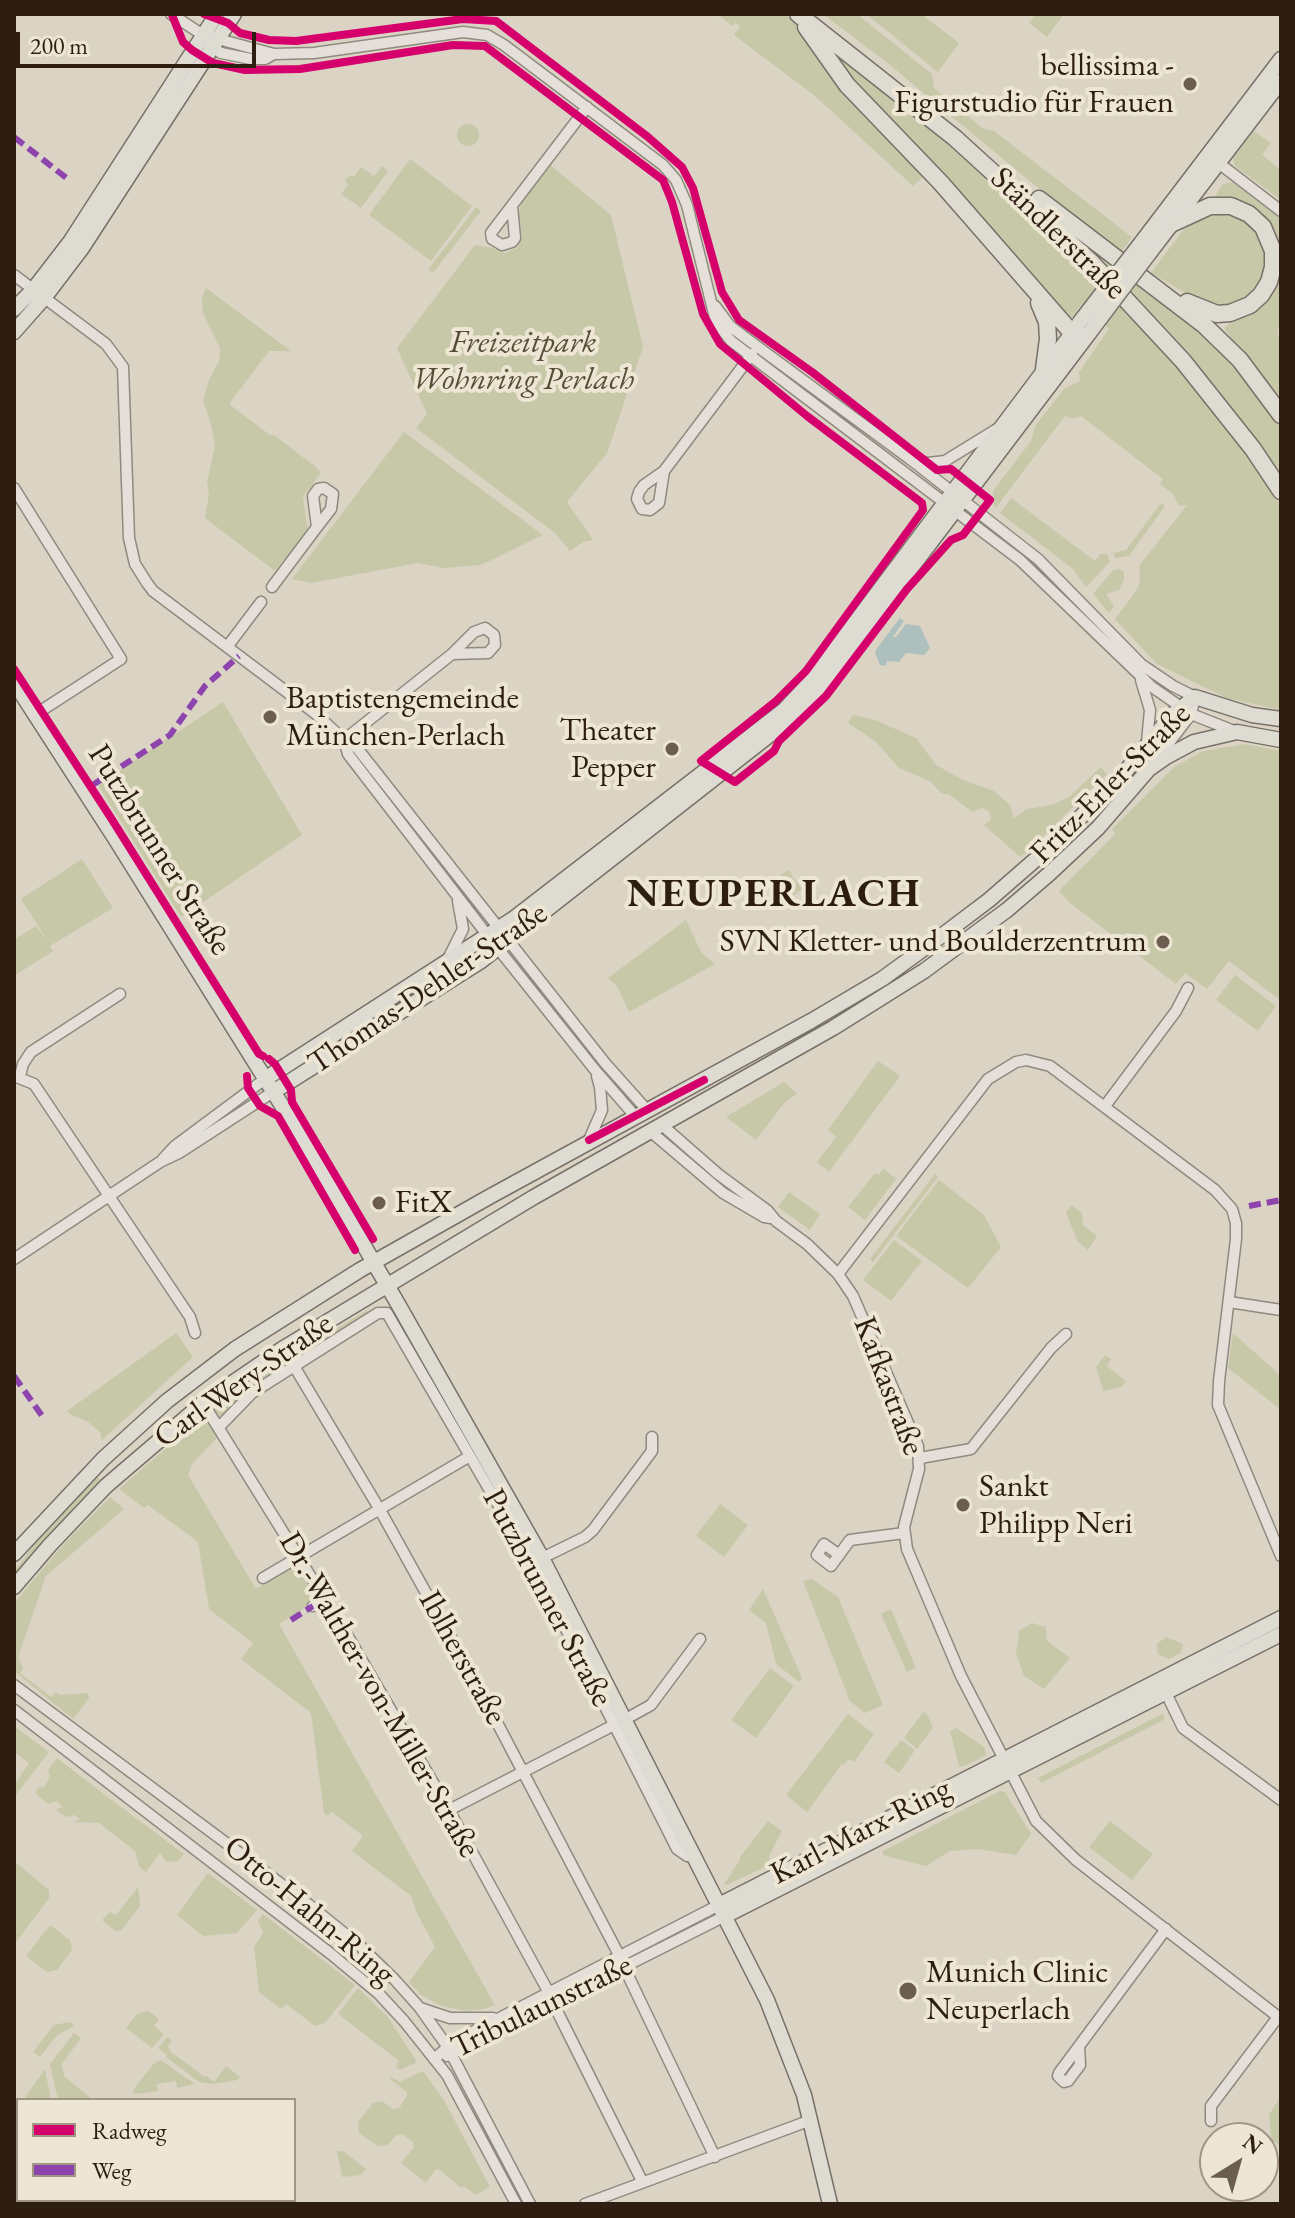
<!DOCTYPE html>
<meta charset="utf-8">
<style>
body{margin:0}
#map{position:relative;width:1295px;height:2218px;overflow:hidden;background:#dbd4c5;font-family:"EB Garamond",serif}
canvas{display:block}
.frame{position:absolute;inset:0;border:16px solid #2e1e11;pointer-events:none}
.legend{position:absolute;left:16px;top:2098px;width:280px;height:104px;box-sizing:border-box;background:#ede6d4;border:2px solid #a19686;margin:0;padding:10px 14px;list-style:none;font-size:24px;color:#2e1e11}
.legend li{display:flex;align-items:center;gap:16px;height:40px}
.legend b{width:40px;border:2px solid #a19686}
.north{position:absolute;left:1199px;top:2122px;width:80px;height:80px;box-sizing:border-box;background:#ede6d4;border:2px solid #a19686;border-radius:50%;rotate:37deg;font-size:22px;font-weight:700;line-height:32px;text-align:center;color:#2e1e11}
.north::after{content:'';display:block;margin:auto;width:28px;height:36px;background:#6b5e50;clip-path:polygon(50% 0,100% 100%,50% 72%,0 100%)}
.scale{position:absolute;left:16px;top:32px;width:240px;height:36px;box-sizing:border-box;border:4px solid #2e1e11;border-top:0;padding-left:10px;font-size:24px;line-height:28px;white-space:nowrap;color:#2e1e11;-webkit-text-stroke:6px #ede6d4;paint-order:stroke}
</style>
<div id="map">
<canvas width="1295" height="2218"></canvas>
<div class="frame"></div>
<ul class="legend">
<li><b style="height:10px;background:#d6006c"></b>Radweg</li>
<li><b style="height:10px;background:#8e44ad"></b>Weg</li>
</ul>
<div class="north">N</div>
<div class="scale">200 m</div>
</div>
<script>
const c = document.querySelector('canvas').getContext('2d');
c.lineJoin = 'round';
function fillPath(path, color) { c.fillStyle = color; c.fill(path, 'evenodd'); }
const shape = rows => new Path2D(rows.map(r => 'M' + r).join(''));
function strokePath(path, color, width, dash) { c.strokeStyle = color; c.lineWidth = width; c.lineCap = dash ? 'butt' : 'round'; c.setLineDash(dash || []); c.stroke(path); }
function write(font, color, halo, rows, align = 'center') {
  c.font = font + ' "EB Garamond",serif'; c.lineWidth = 8; c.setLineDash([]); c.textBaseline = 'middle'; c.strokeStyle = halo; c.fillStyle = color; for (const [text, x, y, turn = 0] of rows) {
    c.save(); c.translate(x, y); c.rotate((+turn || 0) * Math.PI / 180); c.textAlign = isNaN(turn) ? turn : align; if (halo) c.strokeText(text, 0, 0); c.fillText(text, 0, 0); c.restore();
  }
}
fillPath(shape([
 [717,14,784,14,799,25,926,174,913,186,815,96,734,35,740,26,736,23,733,26],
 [823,14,857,14,932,74,934,88,982,128,994,131,1132,237,1122,251,1032,183,885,61],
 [866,14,921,14,959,43,938,72],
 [1036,14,1064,14,1047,37,1029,23],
 [836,50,995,180,1136,317,1243,447,1281,502,1281,710,1226,698,1157,664,1115,619,1138,588,1140,580,1139,566,1187,505,1179,506,1172,493,1160,484,1163,479,1081,416,1073,419,1065,416,1001,501,996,508,994,506,993,491,1031,441,1035,426,1064,389,1080,381,1079,372,1109,329,1083,303,1071,318,1064,318,865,98,838,60],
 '457 135a11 11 0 1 1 22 0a11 11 0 1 1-22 0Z',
 [1254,131,1271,143,1262,155,1281,170,1281,200,1235,166,1233,158],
 [410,159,472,206,431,261,369,215],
 [549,164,611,215,643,347,607,453,567,502,593,540,583,542,570,551,555,533,416,428,427,414,397,348,475,245,493,248,505,253,517,248,522,237,519,214,521,202],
 [382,166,388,171,361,208,341,194,348,185,345,180,350,175,354,177,361,167,374,176],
 [1232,182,1281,219,1281,260,1277,238,1270,227,1214,198,1223,184],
 [476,207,481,211,433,273,428,270],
 [1201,212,1237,214,1258,231,1267,253,1264,277,1254,293,1239,303,1220,307,1200,301,1151,273,1189,222],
 [1091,248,1220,346,1265,399,1281,424,1281,476,1219,391,1177,340],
 [1281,270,1281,319,1277,334,1281,338,1281,408,1224,328,1231,322,1249,314,1272,294],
 [206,288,291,351,269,351,229,404,270,435,274,435,316,467,321,473,303,497,308,530,275,571,205,518,209,494,207,482,215,446,211,424,203,401,209,380,219,361,220,348,203,313,202,298],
 [404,432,543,535,481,565,443,568,418,563,311,583,292,579],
 [1011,498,1095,561,1100,554,1107,554,1110,562,1086,587,1073,569,1000,513],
 [1161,503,1165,506,1129,556,1115,558,1113,553,1126,550],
 [1120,569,1124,572,1124,579,1119,590,1106,594,1114,606,1109,613,1093,594,1113,570],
 [223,702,302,835,181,917,98,785],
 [853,715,875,720,916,738,936,765,963,780,994,791,1010,805,1014,818,1027,809,1052,805,1069,797,1101,767,1107,774,1024,855,1019,856,984,825,991,820,989,811,982,808,972,812,949,794,942,794,930,781,899,768,876,742,848,723],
 [1245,744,1281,751,1281,1001,1229,961,1207,989,1185,973,1176,984,1070,903,1059,891,1115,834,1112,829,1174,767,1203,751],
 [82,859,113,908,50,946,53,951,14,976,14,940,36,926,49,943,21,899],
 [788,870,802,889,783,903,768,884],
 [686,920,701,952,715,964,629,1012,617,986,608,978],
 [1235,975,1276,1006,1258,1031,1216,1000],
 [878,1061,900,1076,829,1172,817,1162,836,1137,828,1130],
 [784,1082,797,1094,785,1102,756,1140,726,1117],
 [883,1168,896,1179,865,1220,848,1207,875,1173,879,1175],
 [935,1174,938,1177,873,1262,870,1259],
 [939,1180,984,1215,1001,1247,968,1288,896,1236],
 [789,1192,820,1214,810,1230,778,1207],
 [1071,1205,1082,1213,1083,1225,1097,1236,1088,1250,1078,1242,1066,1213],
 [894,1240,922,1261,891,1301,863,1280],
 [367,1310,369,1314,224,1417,215,1414,215,1408,275,1366],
 [176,1333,193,1357,102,1440,100,1432,88,1422,70,1414,67,1411],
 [1233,1333,1281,1376,1281,1410,1228,1368],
 [1105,1355,1111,1359,1107,1366,1126,1381,1122,1387,1103,1391,1096,1367],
 [201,1418,206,1419,219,1436,192,1464,188,1475,256,1589,296,1565,317,1600,279,1624,495,2005,484,2009,466,2011,441,2006,421,1995,409,1982,435,1947,417,1913,411,1896,352,1851,363,1836,332,1812,328,1816,324,1813,311,1713,241,1659,253,1643,209,1609,198,1542,148,1505,144,1508,119,1489],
 [96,1472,101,1485,14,1581,14,1571,32,1548,34,1537],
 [110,1497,124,1509,46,1576,18,1657,23,1668,20,1673,51,1697,56,1692,61,1695,88,1693,89,1698,73,1719,14,1671,14,1603,62,1546],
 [720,1504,748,1525,724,1557,696,1536],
 [812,1579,838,1597,883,1705,865,1713,850,1701,803,1581],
 [763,1589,802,1678,799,1682,776,1664,766,1623,749,1610],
 [891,1609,916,1668,907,1672,881,1614],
 [1032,1623,1046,1627,1047,1641,1070,1658,1044,1689,1024,1676,1016,1654,1019,1631],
 [1166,1637,1183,1644,1181,1653,1169,1659,1158,1654,1157,1649,1157,1644],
 [770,1668,794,1686,756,1738,731,1720],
 [923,1712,928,1716,933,1728,917,1749,904,1738],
 [848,1714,874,1734,854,1762,849,1759,844,1765,842,1764,807,1812,786,1795],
 [1162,1714,1165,1719,1041,1783,1038,1778],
 [14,1726,49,1752,15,1796,14,1785,29,1763,14,1752],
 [956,1728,984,1747,986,1752,985,1756,962,1767,959,1766,950,1731],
 [901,1740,915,1750,899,1773,884,1762],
 [57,1758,109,1798,184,1854,178,1861,166,1862,160,1853,146,1872,139,1867,135,1851,99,1823,73,1822,80,1819,74,1815,66,1817,56,1810,62,1807,57,1801,48,1804,36,1794,37,1788,44,1787,50,1777,48,1770],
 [1000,1791,1005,1792,1031,1834,1016,1855,978,1849,950,1851,926,1866,883,1855,883,1851],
 [768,1821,782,1831,769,1856,771,1864,726,1885,724,1884,740,1860,740,1857],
 [1110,1821,1153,1854,1132,1880,1089,1847],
 [14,1861,49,1890,49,1898,14,1945],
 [208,1873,257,1910,237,1933,203,1936,177,1915],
 [138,1887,140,1906,122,1930,115,1931,102,1920,110,1912,116,1915],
 [263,1914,355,1985,325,2023,315,2026,286,2004,281,2009,259,1992,254,1947,263,1933,258,1921],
 [50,1925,70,1940,72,1950,57,1970,47,1972,26,1956],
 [358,1988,387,2016,417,2062,400,2070,396,2067,399,2061,338,2014],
 [148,2011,159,2019,154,2026,164,2034,152,2048,126,2028,137,2014],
 [70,2022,75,2026,57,2035,40,2057,33,2052,54,2025],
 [74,2033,81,2038,62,2064,64,2076,93,2100,58,2100,50,2064],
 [167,2037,172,2041,168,2046,171,2052,205,2077,207,2076,214,2082,226,2066,240,2077,237,2080,212,2084,199,2082,166,2057,167,2055,158,2048],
 [161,2060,195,2084,177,2088,176,2081,157,2084,158,2091,135,2094,132,2092,153,2064],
 [45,2069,51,2100,23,2100],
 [423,2071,445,2102,490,2187,476,2195,465,2187,460,2187,440,2170,436,2169,426,2183,401,2163,414,2147,413,2142,402,2134,396,2135,388,2145,378,2146,359,2133,358,2122,373,2103,382,2101,393,2109,399,2108,407,2096,407,2092,390,2079,391,2077,400,2082],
 [1279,2099,1281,2099,1281,2147,1271,2139,1269,2115],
 [337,2151,343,2151,366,2169,361,2175,342,2177]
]), '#c6c8a8');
fillPath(shape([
 [900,618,904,621,893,637,896,637,906,624,920,626,930,648,924,655,906,653,899,662,887,661,886,666,880,665,875,653,877,648]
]), '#adc0be');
const minor = shape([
 [171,14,203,35,274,54,314,53,463,32,487,35,504,45,663,165,676,180,687,205,716,322,731,341,1020,560,1152,687,1191,714,1234,731],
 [209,45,221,53,251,59,265,59,274,54],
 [1216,161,1281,211],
 [512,206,515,238,512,242,502,245,492,239,491,233,587,107],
 [14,275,106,344,123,367,129,538,135,564,147,583,153,591,316,714,344,740,357,748,605,1063,647,1110],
 [715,306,730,326,747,339,910,459,1038,559,1142,665,1173,686,1195,697,1191,714,1156,760],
 [915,460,928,463,945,461,997,429],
 [664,471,659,503,650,510,642,509,637,499,639,492,644,485,664,471,752,354],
 [14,488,121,659,36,714],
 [272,587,317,527,331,509,333,494,324,488,318,489,313,496,317,527],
 [227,647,261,602],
 [1141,680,1150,710,1147,742],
 [344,740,348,754,488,936,595,1070,635,1116],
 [344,740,452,654,474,632,485,628,494,635,495,645,488,653,452,654],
 [449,957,463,929,458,901],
 [14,1076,34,1084,190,1317,195,1333],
 [20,1076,23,1064,31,1052,120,994],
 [1105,1106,1176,1011,1188,988],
 [662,1125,718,1174,768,1211,776,1221,807,1244,838,1274,853,1296,918,1446,919,1469,904,1527,907,1549,961,1676,1036,1821,1076,1860,1281,2019],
 [650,1131,723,1193,764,1217,771,1218],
 [589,1140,602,1110,600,1087,597,1076],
 [163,1159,175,1146,265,1079],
 [14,1259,160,1162,179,1153,273,1092],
 [838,1274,988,1079,1016,1062,1026,1060,1050,1066,1215,1190,1232,1209,1236,1223,1236,1239,1219,1381,1218,1405,1281,1556],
 [1229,1302,1281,1310],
 [294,1366,380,1510,481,1692,619,1955],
 [203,1403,350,1640,449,1810,548,1991],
 [220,1426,252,1393,378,1313,387,1313,536,1570,677,1849,687,1856,692,1854],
 [920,1458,971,1449,1051,1348,1066,1334],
 [838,1554,824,1544,817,1555,831,1566,850,1540,904,1533],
 [542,1558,585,1537,593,1530,652,1451,652,1437],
 [263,1578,470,1456],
 [313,1606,325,1599],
 [14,1685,308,1904,360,1946,395,1980,420,2008,447,2046,530,2204],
 [1166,1693,1183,1728,1281,1800],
 [14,1710,331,1954,379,1994,404,2021,447,2075,516,2204],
 [624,1720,651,1705,700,1639],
 [449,1810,614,1725],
 [624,1967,715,2157],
 [553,2003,642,2181],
 [420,2008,450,2018,493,2018],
 [1079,2046,1080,2065,1068,2081,1064,2082,1058,2076,1059,2073,1166,1929],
 [447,2056,725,1916],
 [434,2059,455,2041,719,1905],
 [1211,2121,1211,2106,1278,2017],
 [585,2204,811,2120]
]);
const major = shape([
 [1141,243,1281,59],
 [1151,251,1281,81],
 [14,309,33,290,70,242,217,14],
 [14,332,44,298,82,248,234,14],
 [14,682,116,840,286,1112,398,1304,542,1558,767,2000,804,2095,830,2204],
 [265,1079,513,919,784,710,811,681,1079,324],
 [273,1092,481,961,790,719,818,691,1090,332],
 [14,1554,103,1459,167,1401,235,1349,360,1270,489,1197,811,1021,882,979,948,931,989,900,1058,840,1125,772,1172,715,1195,697,1252,715,1281,719],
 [14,1587,50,1545,106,1486,203,1403,282,1349,534,1197,833,1028,924,971,1007,910,1049,874,1098,828,1149,769,1166,757,1194,742,1237,732,1281,740],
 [719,1905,1281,1618],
 [725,1916,1281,1634]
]);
const highway = shape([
 [798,14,955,138,1091,262,1183,361,1253,449,1281,491],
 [806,27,847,85,941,183,1072,333],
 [1039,199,1204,325,1240,360,1281,415],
 [1171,224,1210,206,1231,206,1249,214,1263,227,1273,251,1273,267,1269,282,1261,295,1250,305,1230,313,1217,314,1187,302],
 [1039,303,1047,322,1048,339,1044,369]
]);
strokePath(minor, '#8f897f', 13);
strokePath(major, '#777067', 17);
strokePath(highway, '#777067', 19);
strokePath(minor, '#e4e0d9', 10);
strokePath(major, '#dedbd3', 14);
strokePath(highway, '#dedbd3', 16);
const majorBridge = shape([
 [1079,323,1141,243],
 [1090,332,1151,251]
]);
strokePath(majorBridge, '#777067', 17, []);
strokePath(majorBridge, '#dedbd3', 14);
strokePath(shape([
 [14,137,69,180],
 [91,786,170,735,205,686,239,656],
 [1249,1206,1281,1200],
 [14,1376,45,1420],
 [291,1620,313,1606]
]), '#8e44ad', 6, [12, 6]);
strokePath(shape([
 [172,15,183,42,192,50,213,63,245,70,300,69,453,45,485,46,663,180,672,202,703,314,720,344,807,416,922,503,923,510,806,671,775,702,701,761,735,782,774,751,779,741,826,696,907,589,951,540,963,535,990,500,951,469,937,470,812,372,739,320,722,292,693,188,682,167,648,137,496,21,463,19,296,41,269,40,240,33,228,23,204,14],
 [14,669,111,818,259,1054,263,1056],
 [269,1059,275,1064,291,1090,292,1102,373,1239],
 [247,1076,248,1088,260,1106,278,1116,355,1250],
 [589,1140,704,1080]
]), '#d6006c', 8);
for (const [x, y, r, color] of [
 [1190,84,8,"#6b5e50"],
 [270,717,8,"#6b5e50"],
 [672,749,8,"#6b5e50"],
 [1163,942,8,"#6b5e50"],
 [379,1203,8,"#6b5e50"],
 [963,1505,8,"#6b5e50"],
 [908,1991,10,"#6b5e50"]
]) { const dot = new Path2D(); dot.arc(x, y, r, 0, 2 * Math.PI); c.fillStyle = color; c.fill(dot); strokePath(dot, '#ede6d4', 3); }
write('32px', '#2e1e11', '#ede6d4', [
 ["bellissima -",1174,66,"right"],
 ["Figurstudio für Frauen",1174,103,"right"],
 ["Baptistengemeinde",286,699],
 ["München-Perlach",286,736],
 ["Theater",656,731,"right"],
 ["Pepper",656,768,"right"],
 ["SVN Kletter- und Boulderzentrum",1147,942,"right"],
 ["FitX",395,1203],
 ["Sankt",979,1487],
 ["Philipp Neri",979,1524],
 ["Munich Clinic",926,1973],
 ["Neuperlach",926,2010]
], 'left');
write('32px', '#2e1e11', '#ede6d4', [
 ["Ständlerstraße",1058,234,44],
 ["Fritz-Erler-Straße",1111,784,-45],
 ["Putzbrunner Straße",159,850,58],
 ["Thomas-Dehler-Straße",428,989,-34],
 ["Carl-Wery-Straße",244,1381,-35],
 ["Kafkastraße",888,1386,69],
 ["Putzbrunner Straße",547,1598,62],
 ["Iblherstraße",462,1658,61],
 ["Dr.-Walther-von-Miller-Straße",379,1695,60],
 ["Karl-Marx-Ring",861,1832,-27],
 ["Otto-Hahn-Ring",309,1911,40],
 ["Tribulaunstraße",542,2007,-26]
]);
write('italic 32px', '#564e37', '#ede6d4', [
 ["Freizeitpark",523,343],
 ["Wohnring Perlach",523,380]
]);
c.letterSpacing = '2px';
write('bold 40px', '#2e1e11', '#ede6d4', [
 ["NEUPERLACH",774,895]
]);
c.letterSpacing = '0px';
</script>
